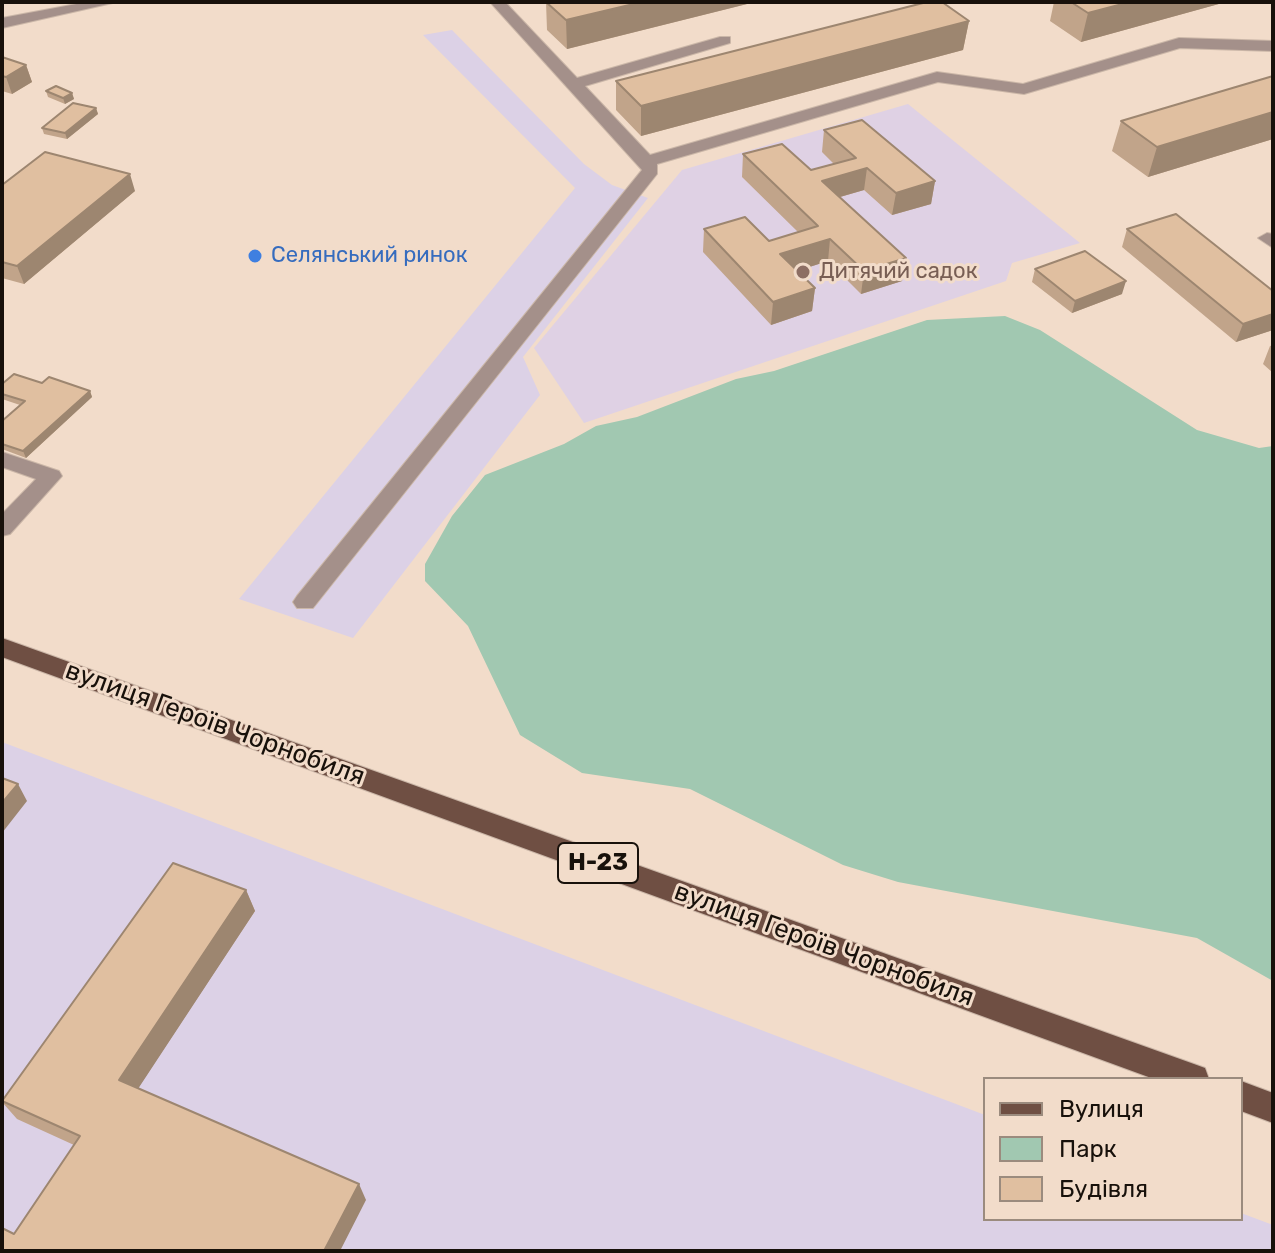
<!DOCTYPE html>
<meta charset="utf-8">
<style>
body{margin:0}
#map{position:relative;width:1275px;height:1253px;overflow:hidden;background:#f2dcca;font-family:Rubik,sans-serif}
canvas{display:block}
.frame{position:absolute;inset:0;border:4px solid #18110b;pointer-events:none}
.legend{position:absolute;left:983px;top:1077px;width:260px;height:144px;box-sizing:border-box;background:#f2dcca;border:2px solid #9b8b7e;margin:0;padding:10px 14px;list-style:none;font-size:24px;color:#18110b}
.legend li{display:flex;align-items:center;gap:16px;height:40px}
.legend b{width:40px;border:2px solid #9b8b7e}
</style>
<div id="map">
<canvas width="1275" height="1253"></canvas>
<div class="frame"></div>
<ul class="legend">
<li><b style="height:10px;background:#6f4f43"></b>Вулиця</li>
<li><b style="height:22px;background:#a1c8b1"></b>Парк</li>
<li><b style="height:22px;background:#e0bfa0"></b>Будівля</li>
</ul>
</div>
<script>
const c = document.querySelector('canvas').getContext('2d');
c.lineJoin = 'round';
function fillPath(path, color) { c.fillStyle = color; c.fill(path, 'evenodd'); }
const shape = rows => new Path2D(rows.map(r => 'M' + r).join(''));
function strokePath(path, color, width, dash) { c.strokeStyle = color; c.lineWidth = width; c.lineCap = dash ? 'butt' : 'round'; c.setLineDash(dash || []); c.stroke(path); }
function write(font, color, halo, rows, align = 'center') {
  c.font = font + ' Rubik,sans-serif'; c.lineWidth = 6; c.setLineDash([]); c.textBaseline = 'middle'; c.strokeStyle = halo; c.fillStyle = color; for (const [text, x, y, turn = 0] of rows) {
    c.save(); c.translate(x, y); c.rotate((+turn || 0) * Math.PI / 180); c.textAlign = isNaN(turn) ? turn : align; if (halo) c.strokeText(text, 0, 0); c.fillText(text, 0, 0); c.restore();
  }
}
fillPath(shape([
 [452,30,584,164,612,185,648,198,523,357,540,395,353,638,239,599,575,188,423,35],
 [2,742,985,1115,985,1219,1241,1219,1241,1213,1273,1225,1273,1251,2,1251]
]), '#dcd1e6');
fillPath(shape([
 [908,104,1080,243,1012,263,1006,281,584,423,534,348,682,170]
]), '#dfd1e4');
fillPath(shape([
 [1005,316,1040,330,1197,430,1259,448,1273,446,1273,981,1197,938,898,882,843,865,690,789,582,773,520,735,468,626,425,581,425,564,452,516,485,475,564,444,596,426,637,417,736,379,774,371,927,320]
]), '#a1c8b1');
const minor = shape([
 [87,2,117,2,2,28,2,18,87,2],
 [490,2,505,2,577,78,720,37,730,37,730,43,585,86,650,155,937,72,1023,84,1179,38,1273,41,1273,51,1180,48,1024,94,938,82,657,164,657,174,313,608,297,608,293,602,297,596,642,170,490,2],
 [1267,233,1273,234,1273,248,1258,238,1267,233],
 [2,452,59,471,62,476,10,534,2,536,2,514,36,479,2,467,2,452]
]);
const major = shape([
 [2,638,1194,1064,1205,1068,1209,1079,1154,1079,2,657,2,638],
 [1241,1081,1273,1093,1273,1123,1241,1111,1241,1081]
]);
strokePath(minor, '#cbb7a8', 2);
strokePath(major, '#cbb7a8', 2);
fillPath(minor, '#a4908a');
fillPath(major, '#6f4f43');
fillPath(shape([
 [546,2,755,2,567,49,547,30],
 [1054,2,1226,2,1081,42,1050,21],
 [969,21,963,50,641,136,616,110,616,81],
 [2,57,26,65,32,82,12,94,2,91],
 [1273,76,1273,139,1148,177,1112,151,1121,121],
 [46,91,72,93,74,99,65,104,48,97],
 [96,108,98,114,67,139,44,134,42,128],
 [824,130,935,181,931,204,892,215,864,190,840,197,906,258,902,281,861,294,828,261,797,271,815,288,812,311,771,325,703,252,704,229,769,241,798,232,742,177,743,154,811,170,834,164,822,152],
 [2,185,135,191,24,284,2,278],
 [1127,229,1273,291,1273,330,1236,342,1122,247],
 [1035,269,1122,294,1072,313,1032,282],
 [1273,345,1273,373,1263,364,1270,346],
 [42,383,90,391,92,397,26,458,2,449,2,421,20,405,2,399,2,384],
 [246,890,255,911,138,1088,366,1200,14,1234,74,1145,17,1119,2,1102]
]), '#c1a48a');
fillPath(shape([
 [642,2,755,2,567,49,566,20],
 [1130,2,1226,2,1081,42,1088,13],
 [969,21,963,50,641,136,641,106],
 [26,65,32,82,12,94,6,77],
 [72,93,74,99,65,104,63,98],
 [96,108,98,114,67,139,65,133],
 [1273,112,1273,139,1148,177,1157,147],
 [867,168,864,190,819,203,822,181],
 [130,174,135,191,24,284,17,266],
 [935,181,931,204,892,215,896,193],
 [830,239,828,261,778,277,780,254],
 [906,258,902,281,861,294,864,271],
 [1126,281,1122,294,1072,313,1075,301],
 [815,288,812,311,771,325,773,302],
 [1273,314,1273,330,1236,342,1243,324],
 [90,391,92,397,26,458,23,451],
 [18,784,27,801,2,833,2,803],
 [246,890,255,911,132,1098,119,1080],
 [359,1184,366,1200,340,1251,324,1251]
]), '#9d8670');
const building = shape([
 [546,2,642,2,566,20,546,2],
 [927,2,942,2,969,21,641,106,616,81,927,2],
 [1071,2,1130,2,1088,13,1071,2],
 [2,57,26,65,6,77,2,76,2,57],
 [1273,76,1273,112,1157,147,1121,121,1273,76],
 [56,86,72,93,63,98,46,91,56,86],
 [73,103,96,108,65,133,42,128,73,103],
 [862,120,935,181,896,193,867,168,822,181,906,258,864,271,830,239,780,254,815,288,773,302,704,229,745,217,769,241,818,226,743,154,782,144,811,170,856,158,824,130,862,120],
 [45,152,130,174,17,266,2,262,2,185,45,152],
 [1176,214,1273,291,1273,314,1243,324,1127,229,1176,214],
 [1085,251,1126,281,1075,301,1035,269,1085,251],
 [14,374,42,383,49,377,90,391,23,451,2,444,2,421,25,401,2,394,2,384,14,374],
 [2,778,18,784,2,803,2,778],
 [173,863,246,890,119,1080,359,1184,324,1251,2,1251,2,1228,14,1234,80,1136,2,1101,173,863]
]);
fillPath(building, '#e0bfa0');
strokePath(building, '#9d8670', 2);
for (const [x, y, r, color] of [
 [255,256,8,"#3f7fe0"],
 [803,272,8,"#8d6e63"]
]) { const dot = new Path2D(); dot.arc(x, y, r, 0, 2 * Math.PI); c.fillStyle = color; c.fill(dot); strokePath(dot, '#f2dcca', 3); }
write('22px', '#366cbe', '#f2dcca', [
 ["Селянський ринок",271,256]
], 'left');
write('22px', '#785e54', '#f2dcca', [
 ["Дитячий садок",819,272]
], 'left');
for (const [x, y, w] of [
 [598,863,80]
]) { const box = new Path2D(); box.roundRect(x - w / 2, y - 20, w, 40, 6); c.fillStyle = '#f2dcca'; c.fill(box); strokePath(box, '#18110b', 2); }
write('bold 24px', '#18110b', null, [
 ["Н-23",598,863]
]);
write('26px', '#18110b', '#f2dcca', [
 ["вулиця Героїв Чорнобиля",215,724,20],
 ["вулиця Героїв Чорнобиля",824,945,20]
]);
</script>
